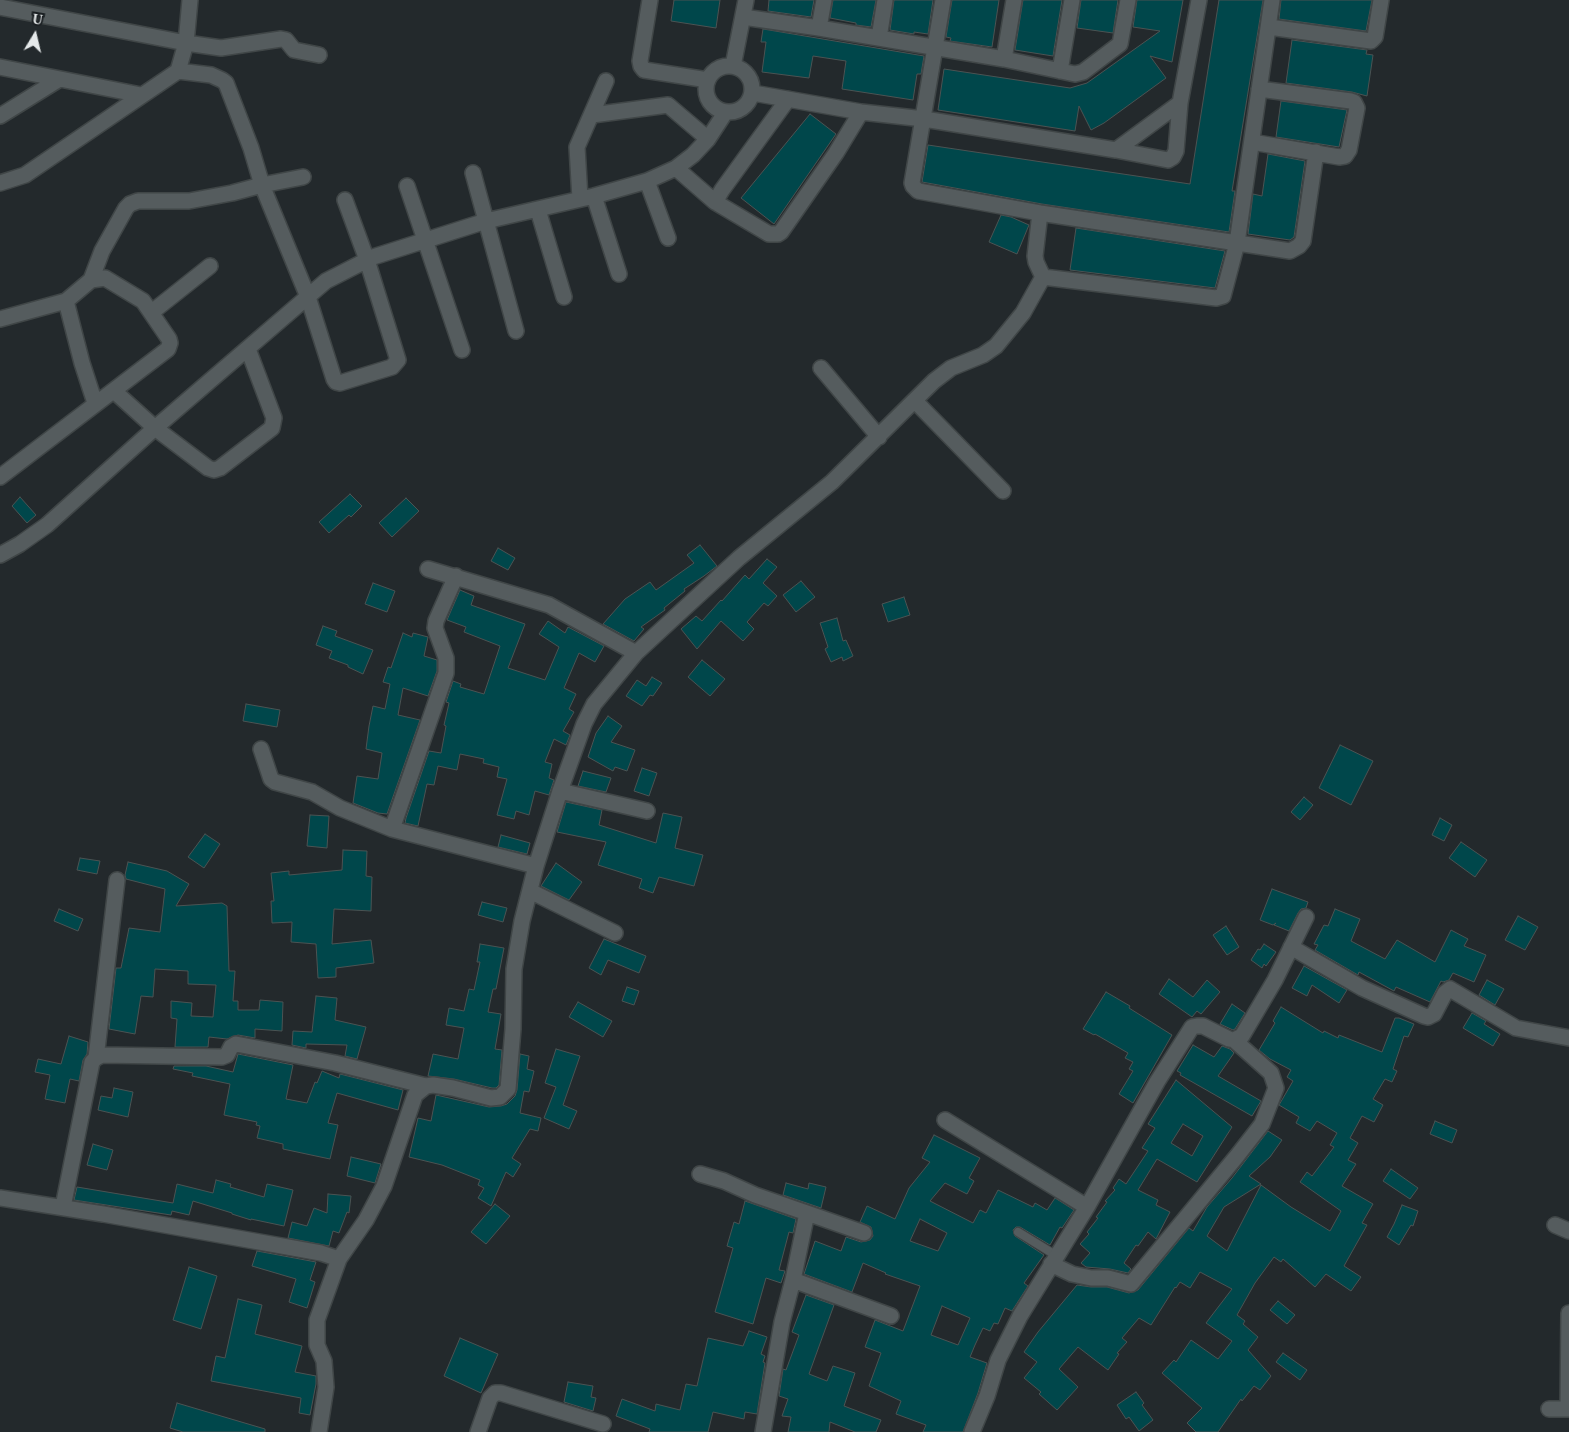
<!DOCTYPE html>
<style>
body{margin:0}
#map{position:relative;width:1569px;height:1432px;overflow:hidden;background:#23292c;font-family:"Times New Roman",serif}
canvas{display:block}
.north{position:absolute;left:10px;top:10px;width:50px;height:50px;-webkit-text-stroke:4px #1a1f22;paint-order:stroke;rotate:9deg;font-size:14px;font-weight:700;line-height:20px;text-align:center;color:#e5e9ea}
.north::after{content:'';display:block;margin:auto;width:18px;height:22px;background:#e5e9ea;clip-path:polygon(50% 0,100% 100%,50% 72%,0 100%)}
</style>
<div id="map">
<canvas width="1569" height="1432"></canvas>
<div class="north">U</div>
</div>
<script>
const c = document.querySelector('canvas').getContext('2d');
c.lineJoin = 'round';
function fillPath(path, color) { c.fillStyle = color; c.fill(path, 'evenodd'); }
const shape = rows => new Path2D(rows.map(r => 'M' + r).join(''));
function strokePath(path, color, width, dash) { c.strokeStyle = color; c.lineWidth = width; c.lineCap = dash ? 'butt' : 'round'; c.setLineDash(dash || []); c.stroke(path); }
const building = shape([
 [674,0,720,0,716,28,671,21,674,0],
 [769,0,814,0,811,17,768,11,769,0],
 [833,0,876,0,871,27,856,25,856,23,830,18,833,0],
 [894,0,933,0,928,34,914,32,914,34,890,30,894,0],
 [952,0,999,0,992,47,950,41,951,38,946,37,952,0],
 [1023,0,1062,0,1053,56,1015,50,1023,0],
 [1081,0,1118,0,1113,33,1077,28,1081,0],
 [1137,0,1183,0,1172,62,1150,56,1166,78,1104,123,1091,130,1079,106,1075,131,938,110,944,69,1070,88,1087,83,1160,31,1133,27,1137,0],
 [1219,0,1263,0,1232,191,1235,191,1229,232,1042,204,922,182,928,145,1190,184,1219,0],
 [1281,0,1372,0,1366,31,1279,19,1281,0],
 [763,29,924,56,921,74,917,74,913,100,842,89,846,61,813,56,809,78,762,72,766,42,761,42,763,29],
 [1292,40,1367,50,1366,54,1373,55,1367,96,1352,92,1286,83,1292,40],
 [1281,101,1347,110,1339,147,1276,137,1281,101],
 [810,114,836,134,774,224,741,198,810,114],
 [1268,154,1305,161,1294,237,1290,240,1248,234,1253,194,1262,196,1268,154],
 [1001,215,1011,217,1029,225,1017,254,989,242,1001,215],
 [1076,228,1225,251,1215,288,1070,270,1076,228],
 [350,494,362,506,351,517,349,515,329,533,319,522,350,494],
 [20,497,36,515,27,523,12,506,20,497],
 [406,498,419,511,392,537,379,523,406,498],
 [700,545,717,566,704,576,684,589,685,591,664,608,665,610,641,627,644,629,634,641,603,624,625,599,650,582,656,590,694,563,687,555,700,545],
 [498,548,515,558,508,570,491,561,498,548],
 [767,559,777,567,763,583,777,596,768,606,764,603,747,622,754,629,743,641,721,621,697,649,681,629,696,616,702,621,721,600,722,601,745,575,749,579,767,559],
 [801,581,815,597,796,612,783,595,801,581],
 [373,583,395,591,387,612,365,604,373,583],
 [460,590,474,596,471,605,525,624,508,668,545,680,559,647,539,634,548,621,565,633,568,627,604,646,595,662,579,653,564,688,576,694,569,709,574,712,563,731,570,735,566,745,554,739,545,762,552,764,549,778,554,780,549,795,535,791,529,815,516,811,514,819,497,815,507,779,497,777,499,767,483,763,484,759,460,754,457,770,438,766,434,785,427,784,418,826,405,823,406,818,429,751,441,753,446,726,444,725,449,703,446,702,453,681,461,684,460,687,484,694,500,646,464,632,466,627,447,620,460,590],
 [904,597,910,615,888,622,882,604,904,597],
 [837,618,843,641,846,640,853,656,843,661,842,657,831,662,825,649,828,647,820,623,837,618],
 [323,626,337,631,335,636,373,650,363,674,348,667,348,665,329,658,332,651,316,645,323,626],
 [403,633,412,637,413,633,428,637,424,656,437,660,437,671,428,696,403,688,398,715,420,720,387,814,378,813,353,803,357,776,378,779,382,753,366,749,369,726,373,706,385,709,390,684,383,682,388,667,391,668,403,633],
 [702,660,725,679,710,696,688,677,702,660],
 [652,677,662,683,653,696,650,695,642,706,626,696,637,680,646,686,652,677],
 [246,704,280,710,277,727,243,721,246,704],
 [608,716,622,726,611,742,635,750,627,771,615,767,613,771,588,757,596,733,608,716],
 [1340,745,1373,761,1351,805,1319,788,1340,745],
 [642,768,657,773,649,796,634,791,642,768],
 [583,771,611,778,606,792,578,786,583,771],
 [1304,797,1313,805,1300,820,1291,812,1304,797],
 [566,802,602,810,599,825,656,843,663,813,682,817,675,848,703,855,694,886,659,877,653,893,639,888,642,879,598,865,606,842,557,832,566,802],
 [310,815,329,816,327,848,307,846,310,815],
 [1440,818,1452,825,1444,841,1432,835,1440,818],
 [205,834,220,844,204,868,188,857,205,834],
 [501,835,530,843,527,854,498,847,501,835],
 [1461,842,1487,860,1475,877,1449,858,1461,842],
 [343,850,367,851,366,876,372,877,371,911,334,909,332,944,371,940,374,963,336,968,336,977,318,978,316,944,291,942,292,922,272,923,271,901,274,901,271,873,289,871,289,875,342,870,343,850],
 [80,858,100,861,97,874,77,870,80,858],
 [128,862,167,871,189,884,176,906,222,903,227,906,229,971,235,971,233,1001,238,1001,238,1010,259,1010,260,1000,283,1002,282,1031,255,1029,255,1038,238,1035,227,1039,209,1037,208,1047,175,1047,177,1019,171,1018,171,1001,192,1003,191,1016,213,1017,216,985,188,984,188,971,155,969,153,997,141,996,135,1034,109,1029,116,968,121,968,129,928,160,932,165,889,126,879,125,875,128,862],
 [556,863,582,882,569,900,541,886,556,863],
 [1272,889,1308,902,1306,908,1301,909,1298,913,1289,931,1274,925,1276,923,1273,925,1260,920,1272,889],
 [482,902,507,908,503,922,478,915,482,902],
 [59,909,83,919,78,931,54,921,59,909],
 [1335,909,1360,919,1351,941,1385,959,1397,940,1435,962,1451,930,1468,939,1464,946,1486,955,1474,982,1453,973,1449,980,1443,982,1441,981,1430,1002,1396,987,1394,991,1359,972,1358,975,1315,950,1318,945,1314,944,1324,925,1328,926,1335,909],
 [1518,916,1538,927,1525,950,1505,940,1518,916],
 [1226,926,1239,947,1227,955,1213,935,1226,926],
 [604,939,646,956,639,973,608,960,601,975,589,968,604,939],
 [480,944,504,948,496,989,493,989,488,1012,501,1014,495,1049,502,1050,499,1085,496,1088,492,1088,454,1079,428,1076,433,1054,458,1059,464,1028,446,1025,449,1008,464,1011,469,989,474,990,480,962,477,962,480,944],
 [1264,944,1276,952,1266,966,1264,964,1262,968,1251,960,1258,949,1260,950,1264,944],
 [1304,966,1347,990,1339,1003,1312,985,1307,996,1292,988,1304,966],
 [1169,979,1193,997,1207,980,1220,992,1201,1014,1197,1011,1192,1017,1159,994,1169,979],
 [1487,980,1504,989,1495,1005,1479,995,1487,980],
 [627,987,639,991,634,1005,622,1001,627,987],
 [1106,992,1130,1006,1129,1008,1172,1035,1133,1103,1119,1094,1133,1071,1129,1069,1133,1062,1125,1058,1128,1053,1095,1034,1094,1035,1083,1029,1106,992],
 [316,996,337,998,335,1020,366,1027,357,1059,345,1056,347,1045,306,1044,306,1048,292,1045,293,1031,312,1032,316,996],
 [578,1002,612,1021,603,1037,569,1017,578,1002],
 [1232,1004,1245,1013,1235,1029,1233,1030,1220,1024,1232,1004],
 [1281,1007,1323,1033,1324,1031,1338,1038,1339,1035,1382,1052,1395,1018,1399,1018,1414,1024,1408,1037,1404,1036,1393,1069,1397,1071,1392,1082,1385,1079,1373,1099,1383,1105,1374,1122,1362,1116,1350,1138,1358,1143,1348,1160,1356,1164,1342,1186,1373,1204,1362,1223,1367,1225,1344,1266,1361,1277,1351,1291,1326,1274,1315,1287,1283,1259,1281,1262,1274,1257,1255,1283,1237,1315,1245,1321,1243,1324,1258,1337,1248,1350,1271,1376,1260,1390,1254,1386,1242,1401,1241,1399,1218,1432,1196,1432,1187,1423,1202,1408,1162,1373,1174,1360,1176,1362,1191,1340,1218,1359,1232,1341,1206,1323,1232,1289,1200,1272,1190,1288,1180,1282,1176,1288,1175,1287,1151,1325,1139,1318,1122,1338,1127,1342,1117,1353,1119,1354,1108,1370,1078,1347,1059,1369,1078,1387,1057,1410,1039,1394,1041,1392,1024,1378,1037,1362,1024,1352,1038,1332,1077,1285,1091,1287,1107,1287,1129,1293,1138,1290,1189,1228,1193,1231,1207,1207,1232,1178,1268,1131,1282,1140,1270,1157,1249,1176,1261,1184,1224,1207,1207,1236,1227,1251,1261,1185,1291,1207,1330,1231,1341,1211,1300,1182,1307,1172,1312,1176,1334,1147,1330,1145,1337,1133,1317,1121,1310,1131,1296,1123,1299,1117,1279,1105,1293,1081,1287,1077,1291,1070,1270,1059,1259,1050,1275,1023,1273,1021,1281,1007],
 [1472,1013,1486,1021,1484,1024,1500,1034,1493,1046,1463,1028,1472,1013],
 [69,1036,88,1042,87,1054,83,1060,79,1081,70,1079,65,1103,45,1099,50,1075,35,1072,38,1059,61,1064,69,1036],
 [1193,1045,1214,1057,1222,1046,1230,1049,1234,1053,1218,1076,1261,1101,1252,1116,1180,1075,1181,1073,1177,1071,1193,1045],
 [556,1049,580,1056,563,1105,577,1111,569,1129,544,1118,556,1087,545,1083,556,1049],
 [238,1054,293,1065,286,1099,307,1103,315,1082,317,1083,322,1071,339,1078,340,1074,403,1090,398,1110,337,1093,328,1123,338,1125,330,1159,283,1149,283,1144,257,1138,260,1126,256,1125,257,1122,224,1115,230,1084,192,1076,193,1073,173,1069,174,1066,206,1066,233,1072,238,1054],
 [520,1054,529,1056,527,1069,534,1071,529,1092,524,1091,520,1113,541,1118,538,1131,530,1129,512,1158,521,1164,513,1177,506,1172,491,1206,478,1198,484,1188,478,1185,480,1180,442,1165,409,1157,418,1118,431,1121,436,1095,489,1107,501,1106,507,1104,515,1096,517,1090,520,1054],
 [1176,1080,1232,1127,1197,1182,1157,1159,1138,1190,1158,1200,1156,1205,1170,1212,1156,1239,1148,1232,1138,1246,1136,1245,1124,1263,1131,1269,1128,1273,1110,1269,1086,1267,1081,1263,1090,1253,1080,1244,1089,1234,1087,1232,1098,1218,1096,1217,1107,1202,1105,1201,1115,1190,1113,1188,1119,1179,1126,1184,1148,1151,1142,1148,1155,1128,1148,1124,1176,1080],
 [1183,1124,1203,1136,1192,1156,1171,1143,1183,1124],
 [114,1088,133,1092,128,1117,98,1110,101,1096,112,1098,114,1088],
 [1435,1121,1457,1130,1452,1143,1430,1134,1435,1121],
 [934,1135,980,1158,969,1178,974,1181,967,1194,945,1183,930,1201,973,1223,980,1210,986,1213,998,1190,1033,1207,1035,1203,1047,1210,1055,1198,1074,1210,1062,1228,1060,1227,1050,1245,1020,1227,1016,1227,1013,1230,1015,1236,1044,1255,1024,1283,1028,1286,1012,1311,1005,1308,998,1324,994,1323,990,1331,983,1328,975,1345,970,1357,987,1363,978,1393,963,1432,923,1432,926,1425,896,1414,901,1401,869,1386,881,1353,865,1347,875,1320,903,1331,920,1286,885,1274,886,1273,863,1263,852,1292,804,1274,815,1241,841,1251,846,1237,861,1242,870,1240,873,1236,871,1227,860,1222,867,1206,895,1219,909,1188,930,1162,922,1158,934,1135],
 [920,1219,947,1233,938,1251,910,1241,920,1219],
 [942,1306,970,1318,958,1345,931,1335,942,1306],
 [93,1144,113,1150,107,1170,87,1165,93,1144],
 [351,1157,381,1164,375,1183,347,1176,351,1157],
 [1391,1169,1418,1188,1410,1199,1383,1181,1391,1169],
 [216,1180,231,1184,230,1187,264,1197,267,1184,293,1190,284,1226,251,1219,251,1220,232,1214,232,1213,193,1201,189,1215,172,1211,171,1215,74,1200,77,1187,173,1203,177,1184,213,1193,216,1180],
 [786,1183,808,1189,809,1183,826,1187,821,1208,783,1195,786,1183],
 [328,1194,351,1196,349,1213,347,1212,339,1233,333,1231,329,1246,288,1238,292,1222,307,1226,314,1208,327,1213,328,1194],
 [745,1201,796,1219,793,1233,789,1232,779,1270,785,1271,781,1283,766,1278,753,1324,715,1312,733,1248,727,1246,734,1222,739,1224,745,1201],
 [495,1204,510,1216,486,1244,471,1232,495,1204],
 [1402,1205,1418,1211,1413,1226,1411,1225,1399,1245,1387,1237,1394,1224,1402,1205],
 [257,1251,316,1262,310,1280,315,1282,307,1308,289,1302,296,1279,252,1266,257,1251],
 [189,1267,217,1276,201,1329,173,1320,189,1267],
 [806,1295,834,1305,809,1374,827,1381,833,1366,855,1373,844,1406,881,1420,876,1432,855,1432,830,1422,829,1432,788,1432,791,1417,782,1416,788,1399,779,1396,783,1369,786,1370,799,1335,792,1332,806,1295],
 [238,1299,262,1305,255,1334,302,1346,295,1372,316,1376,316,1384,310,1415,299,1413,301,1398,211,1381,216,1356,225,1358,238,1299],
 [1278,1301,1295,1315,1287,1324,1270,1310,1278,1301],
 [749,1331,767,1337,761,1354,765,1356,763,1362,765,1363,757,1414,745,1412,744,1419,713,1412,708,1432,649,1432,650,1429,616,1416,622,1399,655,1411,656,1404,680,1410,686,1384,697,1386,708,1338,743,1346,749,1331],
 [460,1338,498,1354,481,1393,444,1376,460,1338],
 [1283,1353,1307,1370,1300,1380,1276,1362,1283,1353],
 [568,1382,593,1386,591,1397,596,1398,593,1411,564,1402,568,1382],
 [1136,1392,1144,1403,1142,1405,1153,1420,1139,1431,1129,1417,1126,1419,1117,1405,1136,1392],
 [177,1403,265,1429,265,1432,183,1432,170,1428,177,1403]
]);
fillPath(building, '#00474b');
strokePath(building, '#4b5353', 1);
const lane = shape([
 [1018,1232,1057,1256]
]);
const street = shape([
 [650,0,640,61,641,66,644,70,708,80],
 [943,0,912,183,913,186,918,191,1040,213,1290,251,1299,246,1303,241,1316,152],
 [0,7,186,43,221,48,281,39,286,40,294,50,319,55],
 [743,17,819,28,1004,59,1075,74,1083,72,1120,44,1128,0],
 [1269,27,1371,41,1375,37,1381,0],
 [819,28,824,0],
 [879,38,885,0],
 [1004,59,1014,0],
 '706 89a23 23 0 1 1 46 0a23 23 0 1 1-46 0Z',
 [733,66,746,0],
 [0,67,141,95],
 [1060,71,1072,0],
 [753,93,861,112,924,119,1116,150,1168,160,1173,157,1176,151,1180,103,1199,0],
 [788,99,722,190,715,202,769,234,778,234,781,232,836,153,861,112],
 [592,115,668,105,708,139],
 [0,116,58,80],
 [1252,142,1339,157,1345,156,1349,150,1357,108,1354,102,1351,101,1259,89],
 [1116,150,1180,103],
 [676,168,715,202],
 [473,173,516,331],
 [303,177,262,185,308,297,334,379,336,382,340,383,392,367,398,360,367,260,345,200],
 [647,181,668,238],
 [0,183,25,175,178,71,186,43,190,0],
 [407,186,462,350],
 [594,196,619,274],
 [580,199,577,147,606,81],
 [538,210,564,297],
 [1040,213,1035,256,1036,262,1043,277,1216,298,1223,296,1237,243,1272,0],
 [91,280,102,251,126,208,130,204,138,201,189,201,232,193,262,185,251,148,226,83,222,80,211,75,178,71],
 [66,301,82,363,95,403],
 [152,312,210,266],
 [0,319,66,301,91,280,105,278,143,301,169,339,170,343,168,349,0,477],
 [821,368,879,437],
 [114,391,155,428,208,468,214,470,220,468,272,428,274,418,248,349],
 [915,401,1003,491],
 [0,555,20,544,47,525,155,428,326,281,373,257,486,221,594,196,647,181,676,168,693,155,708,139,725,113],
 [428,569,549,605,636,653],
 [261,749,271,779,275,782,312,792,340,808,392,829,536,866],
 [560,791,647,811],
 [392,829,446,673,446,658,435,628,436,621,456,576],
 [530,891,615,933],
 [1291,947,1362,988,1424,1016,1428,1017,1434,1014,1445,993,1450,989,1516,1028,1569,1038],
 [96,1058,117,880],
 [945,1120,1087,1207],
 [700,1174,724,1181,755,1195,807,1213],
 [0,1198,103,1214,321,1253,339,1259,317,1320,317,1345,324,1361,326,1387,319,1432],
 [63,1207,92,1062,96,1058,102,1055,222,1057,227,1055,231,1047,236,1044,335,1063,426,1086],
 [1555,1225,1569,1231],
 [339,1259,366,1220,384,1186,415,1095,426,1086,433,1085,453,1088,491,1098,500,1097,508,1089,513,1029,514,969,522,921,536,866,560,791,584,724,594,704,636,653,739,558,832,482,934,381,951,368,983,355,996,346,1023,313,1043,277],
 [1051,1264,1072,1274,1091,1278,1108,1278,1131,1284,1237,1156,1262,1124,1276,1088,1271,1073,1234,1040],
 [793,1280,891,1316],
 [1549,1409,1569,1409],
 [1568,1409,1569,1313],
 [478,1432,490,1398,495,1393,501,1393,603,1424],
 [763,1432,782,1322,793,1280,807,1213,864,1233],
 [972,1432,987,1396,998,1360,1020,1316,1087,1207,1157,1082,1192,1027,1197,1026,1203,1026,1229,1039,1234,1040,1242,1036,1275,980,1306,917]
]);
strokePath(lane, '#404647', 10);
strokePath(street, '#404647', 18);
strokePath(lane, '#555c5e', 8);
strokePath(street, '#555c5e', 15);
</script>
